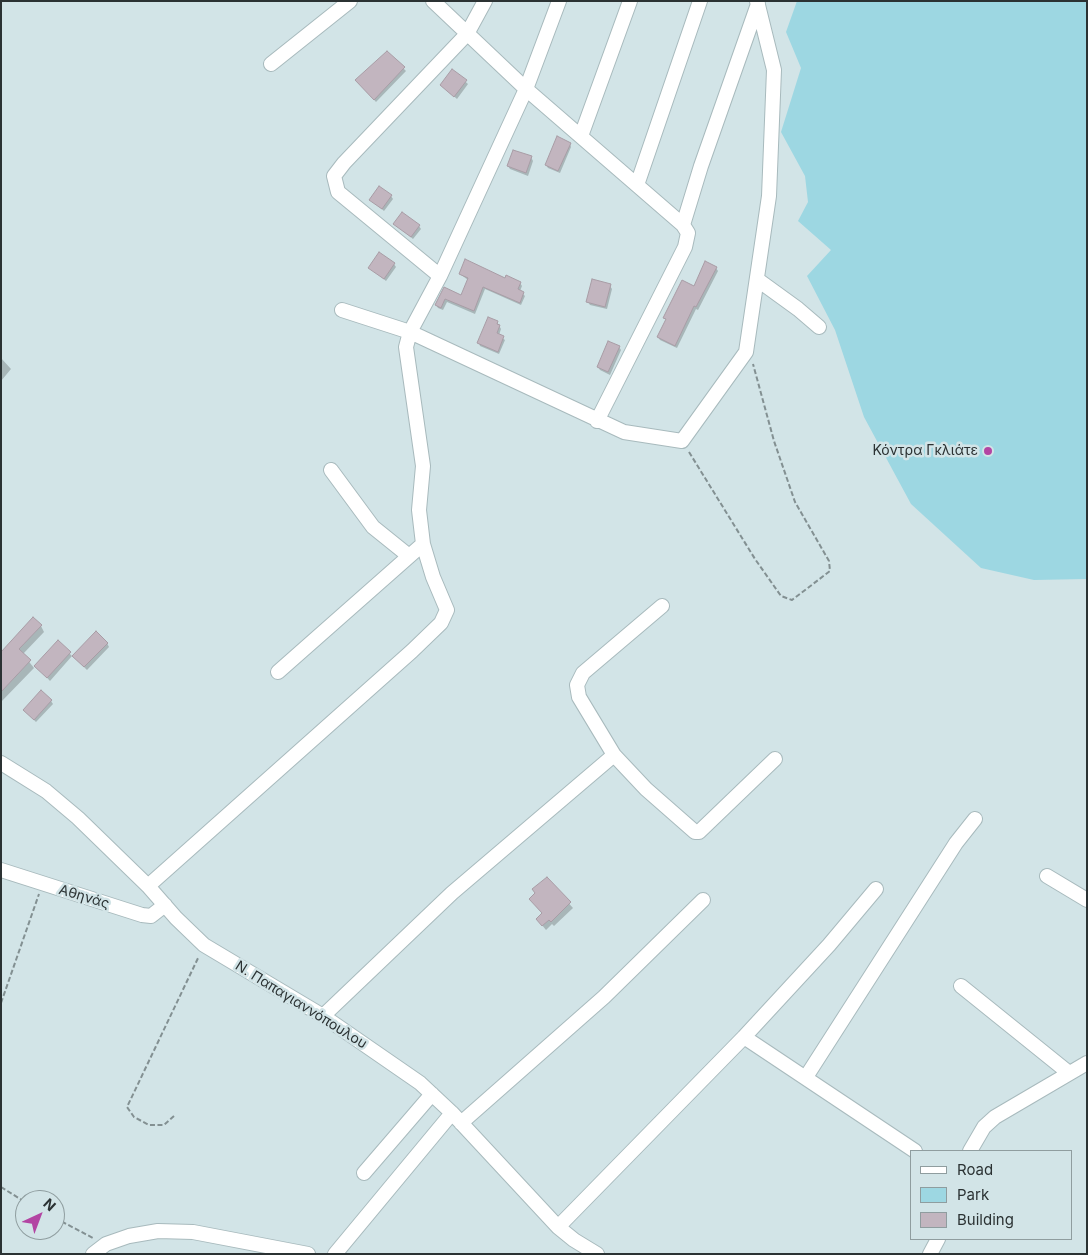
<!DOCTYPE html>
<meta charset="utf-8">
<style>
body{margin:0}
#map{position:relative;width:1088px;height:1255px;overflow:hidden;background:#d2e4e7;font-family:Inter,sans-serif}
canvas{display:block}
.frame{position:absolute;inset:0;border:2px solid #2b3233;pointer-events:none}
.legend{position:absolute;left:910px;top:1150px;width:162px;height:90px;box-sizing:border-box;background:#d2e4e7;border:1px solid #8f9d9f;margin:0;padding:6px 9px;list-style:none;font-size:15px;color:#2b3233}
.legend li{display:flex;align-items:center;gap:10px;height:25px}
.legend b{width:25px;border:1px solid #8f9d9f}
.north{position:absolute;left:15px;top:1190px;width:50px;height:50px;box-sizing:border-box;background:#d2e4e7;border:1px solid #8f9d9f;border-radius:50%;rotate:43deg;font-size:14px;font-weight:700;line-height:20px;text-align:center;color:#2b3233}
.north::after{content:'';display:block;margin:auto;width:18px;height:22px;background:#b345a3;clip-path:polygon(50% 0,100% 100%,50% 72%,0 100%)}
</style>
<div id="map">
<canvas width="1088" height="1255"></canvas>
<div class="frame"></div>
<ul class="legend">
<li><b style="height:6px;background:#fff"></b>Road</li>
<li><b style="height:14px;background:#9dd7e2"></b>Park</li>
<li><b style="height:14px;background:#c2b5bf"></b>Building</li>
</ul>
<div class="north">N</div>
</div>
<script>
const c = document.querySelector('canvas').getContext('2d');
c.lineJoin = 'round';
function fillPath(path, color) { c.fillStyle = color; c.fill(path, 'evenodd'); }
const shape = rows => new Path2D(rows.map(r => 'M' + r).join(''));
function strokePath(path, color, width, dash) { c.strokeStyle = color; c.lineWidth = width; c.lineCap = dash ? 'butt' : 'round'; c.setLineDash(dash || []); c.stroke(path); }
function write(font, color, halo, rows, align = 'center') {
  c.font = font + ' Inter,sans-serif'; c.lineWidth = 5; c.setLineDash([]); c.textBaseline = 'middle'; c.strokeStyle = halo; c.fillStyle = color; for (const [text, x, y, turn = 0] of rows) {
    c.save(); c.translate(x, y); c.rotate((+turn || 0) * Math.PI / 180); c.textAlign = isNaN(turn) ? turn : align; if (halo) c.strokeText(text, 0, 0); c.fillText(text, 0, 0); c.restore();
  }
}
fillPath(shape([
 [797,1,1087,1,1087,579,1034,580,981,568,911,504,864,417,835,330,807,276,831,250,798,221,808,202,805,176,781,132,801,68,786,32]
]), '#9dd7e2');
fillPath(shape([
 [387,52,406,71,376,102,357,81],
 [452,70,468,84,457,99,441,85],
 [570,144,571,147,560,173,548,168,546,165],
 [531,157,533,161,528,176,510,169,508,166],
 [391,196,393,199,384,211,371,200],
 [395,224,419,226,421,229,413,239],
 [394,264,396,267,386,281,370,268],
 [716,268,718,271,698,310,696,309,677,348,660,340,658,337,667,320,665,318],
 [460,274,520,283,522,286,520,291,525,296,521,305,485,289,475,314,447,302,443,310,438,308,436,305,444,289,462,297,468,280],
 [610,286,612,289,607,309,590,305,588,302],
 [497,322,501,329,499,335,505,340,499,354,480,346,479,343],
 [619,347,621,350,610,375,600,370,598,367],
 [1,358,11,369,1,381],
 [41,626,44,632,23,654,34,668,1,702,1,653],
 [58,642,72,656,50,681,36,666],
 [107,643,109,647,87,670,76,659],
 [51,701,53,704,36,722,24,710],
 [547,879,573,908,554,926,552,924,546,930,537,919,543,914,530,899]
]), '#0003');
const building = shape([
 [387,51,405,67,374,100,355,80,387,51],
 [452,69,467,80,454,97,440,85,452,69],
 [557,136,571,143,558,171,545,165,557,136],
 [513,150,532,156,526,173,507,166,513,150],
 [379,186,392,195,382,209,369,200,379,186],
 [402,212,420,225,411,237,393,224,402,212],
 [379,252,395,263,384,279,368,268,379,252],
 [465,259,505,278,506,275,521,282,518,289,524,292,520,303,483,287,474,311,445,299,441,308,435,305,444,287,461,295,468,278,459,274,465,259],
 [705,261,717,267,696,307,694,306,675,346,657,337,666,319,663,318,682,280,694,286,705,261],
 [592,279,611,284,605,307,586,302,592,279],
 [488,317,498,321,497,324,500,325,497,333,504,336,498,352,477,343,488,317],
 [608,341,620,346,608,372,597,367,608,341],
 [33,617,42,625,19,649,31,660,1,692,1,652,33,617],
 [96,631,108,643,84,667,72,656,96,631],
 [58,640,71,652,47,678,34,666,58,640],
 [41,690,52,700,34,720,23,710,41,690],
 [547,877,571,902,551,922,549,920,542,926,536,919,542,913,529,899,535,893,532,889,547,877]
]);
fillPath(building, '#c2b5bf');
strokePath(building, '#a89ca5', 1);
const minor = shape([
 [433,1,526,89,683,225,688,233,685,247,597,421],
 [271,64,350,1],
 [581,136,630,1],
 [637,185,700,1],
 [683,225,701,166,758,4],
 [440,276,338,192,334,176,344,163,467,34,485,1],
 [758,280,798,309,819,327],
 [342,310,410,332,624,432,682,441,746,352,769,196,774,70,757,1],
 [331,470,373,527,409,556],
 [662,606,583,673,577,685,579,697,614,755,646,789,695,832,699,832,775,759],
 [278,672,423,544],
 [1,763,46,791,78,818,148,886,176,918,204,945,323,1016,420,1083,452,1113,558,1227,574,1240,597,1254],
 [1,870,142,915,151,916,165,905],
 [1047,876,1087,900],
 [148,886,412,651,441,623,447,610,433,577,423,544,419,510,423,466,406,347,410,332,440,276,526,89,559,1],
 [961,986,1069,1073],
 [323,1016,452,893,614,755],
 [744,1037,915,1151],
 [806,1077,956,843,975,819],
 [461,1123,604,997,703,900],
 [970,1151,984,1127,995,1117,1087,1063],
 [364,1173,432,1094],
 [558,1227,744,1037,829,945,876,889],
 [93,1254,106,1244,129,1236,158,1231,193,1232,308,1254],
 [335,1254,452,1113],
 [930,1254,938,1239]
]);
strokePath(minor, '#a8babd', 16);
strokePath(shape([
 [689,452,755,559,781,596,792,600,830,571,829,561,795,502,774,441,753,364],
 [1,1003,39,894],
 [174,1116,164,1125,149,1125,134,1117,127,1107,199,956],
 [1,1187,25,1202],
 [55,1218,93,1238]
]), '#839092', 2, [5, 2.5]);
strokePath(minor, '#fff', 14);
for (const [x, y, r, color] of [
 [988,451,5,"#b345a3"]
]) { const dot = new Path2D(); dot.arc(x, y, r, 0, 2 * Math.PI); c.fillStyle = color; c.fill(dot); strokePath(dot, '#d2e4e7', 2); }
write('14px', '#2b3233', '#d2e4e7', [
 ["Κόντρα Γκλιάτε",978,451]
], 'right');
write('14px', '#2b3233', '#d2e4e7', [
 ["Αθηνάς",84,897,17],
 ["Ν. Παπαγιαννόπουλου",301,1005,32]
]);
</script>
